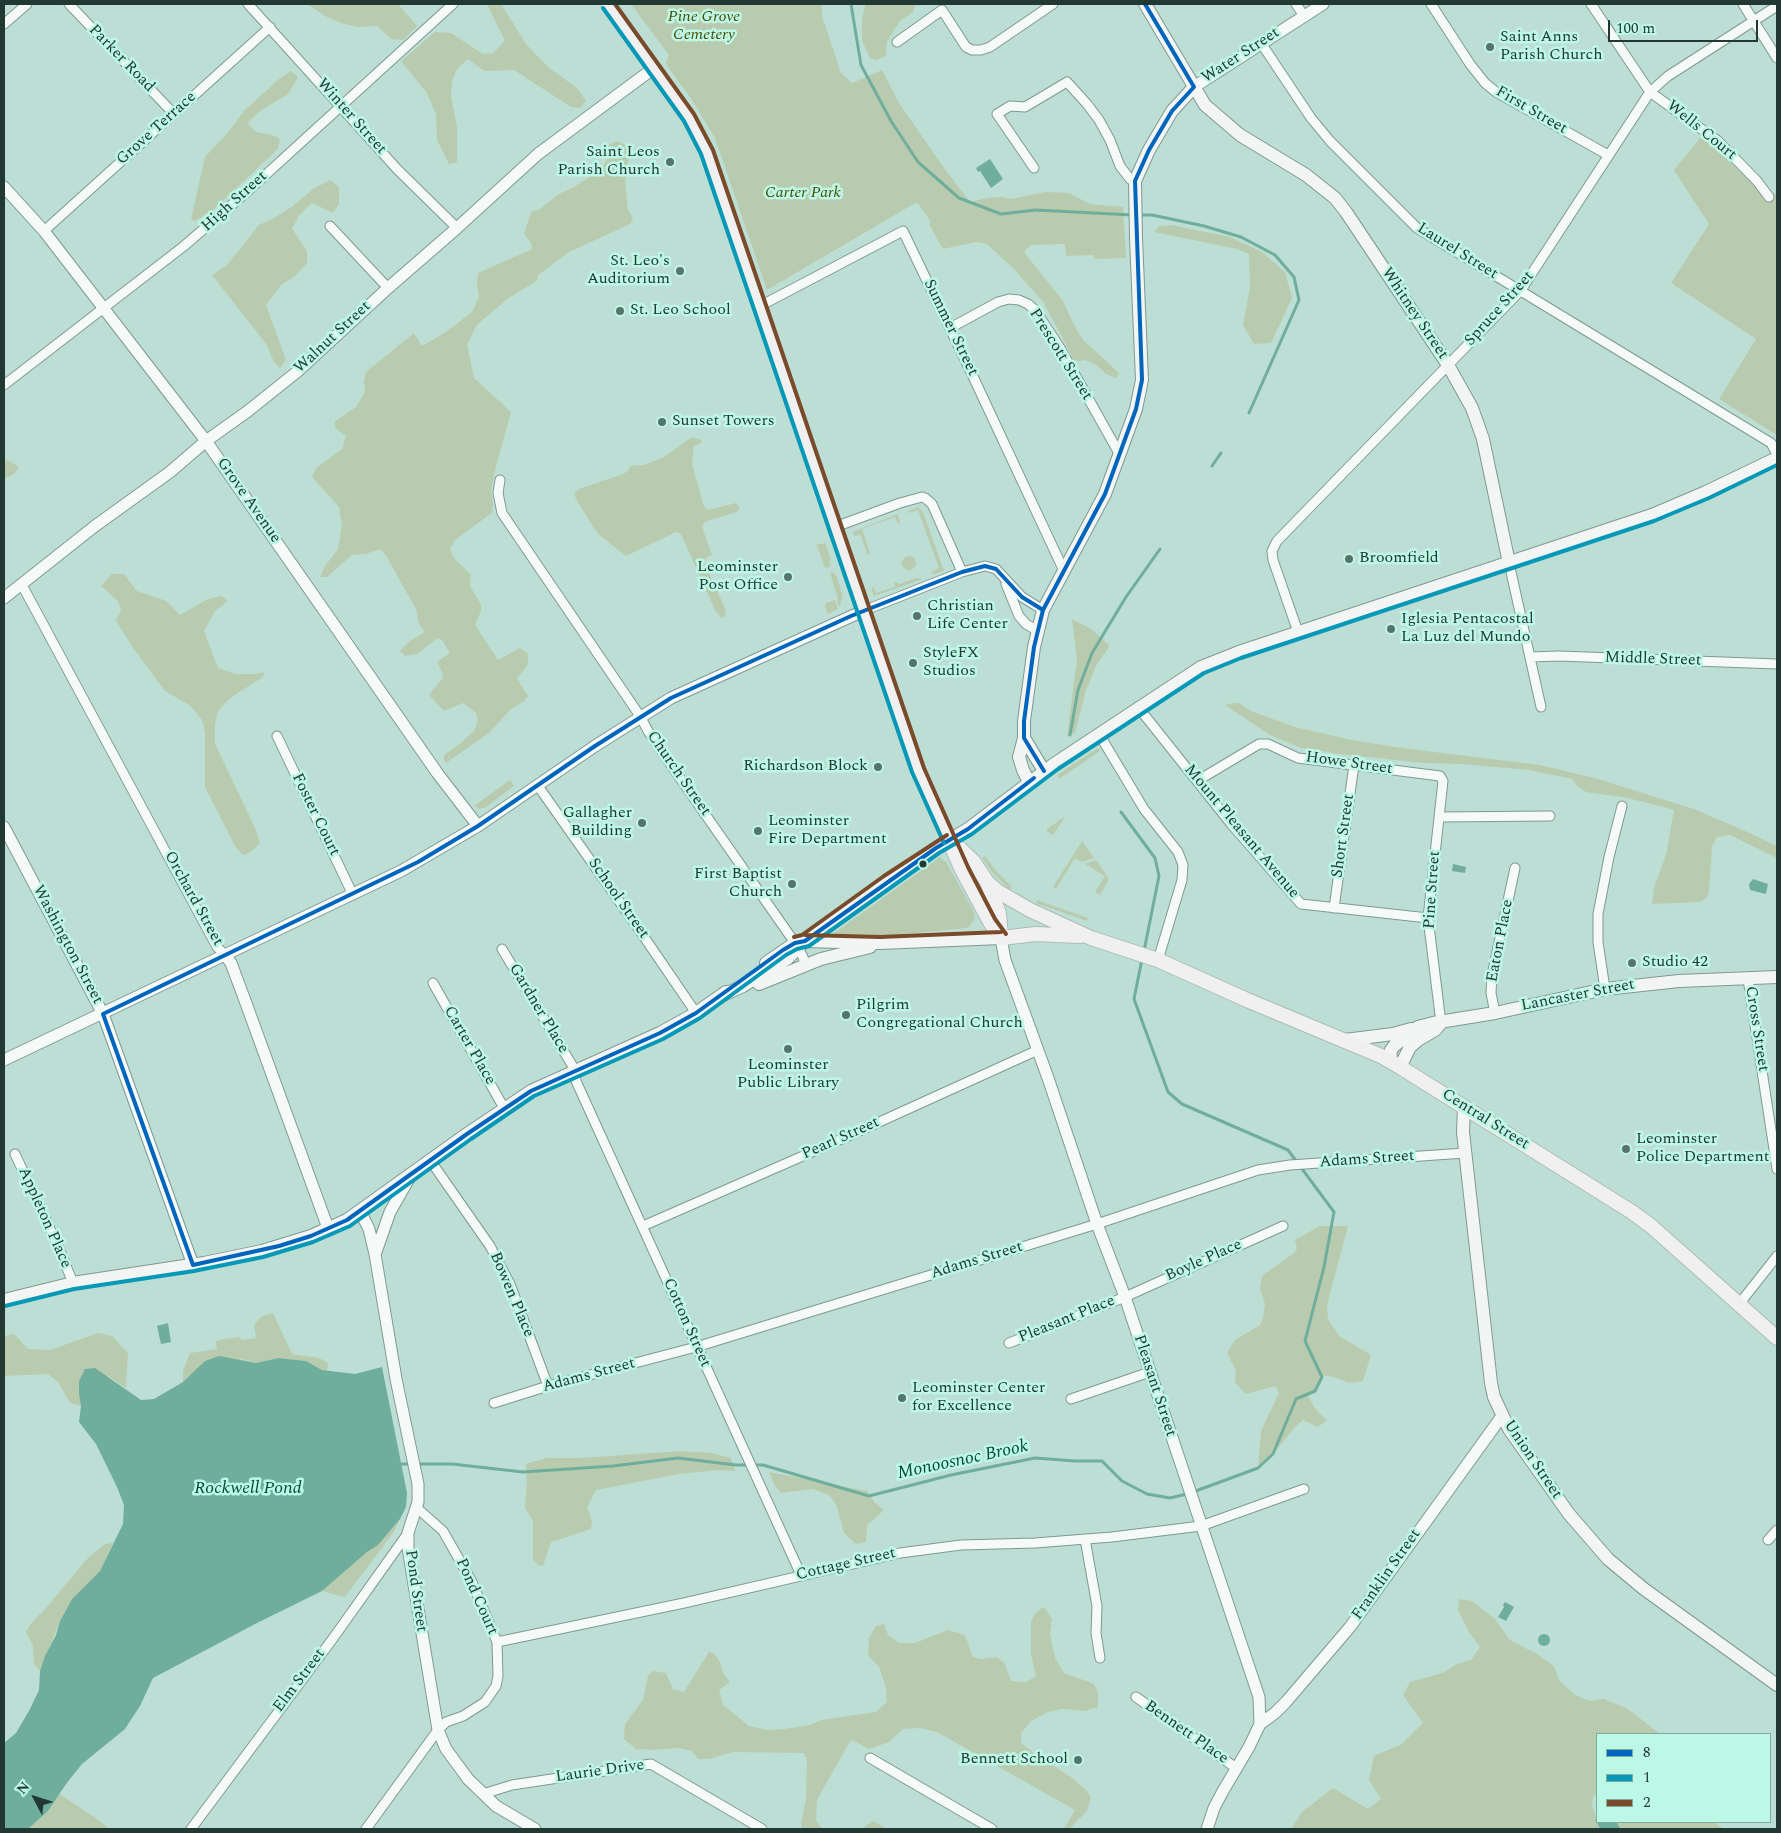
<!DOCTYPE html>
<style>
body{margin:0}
#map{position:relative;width:1781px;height:1833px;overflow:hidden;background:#bdded4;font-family:Spectral,serif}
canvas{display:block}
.frame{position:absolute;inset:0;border:5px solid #223933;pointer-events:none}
.legend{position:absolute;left:1596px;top:1733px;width:175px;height:90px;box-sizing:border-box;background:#bdf8e6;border:1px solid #7fac9e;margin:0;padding:6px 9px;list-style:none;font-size:15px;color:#223933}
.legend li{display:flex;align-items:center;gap:10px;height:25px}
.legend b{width:25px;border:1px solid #7fac9e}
.north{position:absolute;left:10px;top:1773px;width:50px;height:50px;-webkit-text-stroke:4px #bdf8e6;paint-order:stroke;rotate:310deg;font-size:14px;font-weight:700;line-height:20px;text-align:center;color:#223933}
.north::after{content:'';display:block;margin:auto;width:18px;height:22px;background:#223933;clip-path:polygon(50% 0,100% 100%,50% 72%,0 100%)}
.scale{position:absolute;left:1608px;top:20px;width:150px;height:22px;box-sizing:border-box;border:2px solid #223933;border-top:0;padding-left:6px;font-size:15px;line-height:18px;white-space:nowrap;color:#223933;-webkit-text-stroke:4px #bdf8e6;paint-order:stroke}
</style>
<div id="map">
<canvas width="1781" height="1833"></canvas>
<div class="frame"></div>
<ul class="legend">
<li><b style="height:6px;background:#0065bd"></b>8</li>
<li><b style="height:6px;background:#0598b7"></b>1</li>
<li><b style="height:6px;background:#7a4b2a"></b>2</li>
</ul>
<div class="north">N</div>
<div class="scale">100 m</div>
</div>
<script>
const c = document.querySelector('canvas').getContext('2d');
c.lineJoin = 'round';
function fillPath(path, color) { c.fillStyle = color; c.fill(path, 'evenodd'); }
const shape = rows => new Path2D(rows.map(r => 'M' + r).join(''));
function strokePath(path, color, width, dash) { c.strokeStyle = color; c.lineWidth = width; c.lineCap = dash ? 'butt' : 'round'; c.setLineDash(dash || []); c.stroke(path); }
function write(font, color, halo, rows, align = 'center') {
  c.font = font + ' Spectral,serif'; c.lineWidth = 5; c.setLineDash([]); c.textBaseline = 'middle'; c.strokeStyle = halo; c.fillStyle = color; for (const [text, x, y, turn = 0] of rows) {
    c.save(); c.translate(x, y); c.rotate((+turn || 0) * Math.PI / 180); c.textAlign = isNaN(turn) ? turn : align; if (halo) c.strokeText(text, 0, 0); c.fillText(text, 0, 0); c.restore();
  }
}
fillPath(shape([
 [307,4,398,4,417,26,403,40,391,39,377,26,358,27,341,23,327,17],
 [487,4,501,4,526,44,548,67,577,88,586,101,580,108,571,107,514,70,484,71,468,59,457,69,452,81,451,96,457,127,457,162,449,164,437,140,436,114,427,93,401,61,435,32,451,33,483,54,493,53,505,41],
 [631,4,822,4,822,16,841,73,852,83,882,70,899,103,944,168,970,202,987,198,1001,197,1011,199,1045,192,1069,193,1090,204,1123,207,1126,258,1094,259,1094,255,1066,256,1065,244,1031,245,1024,252,1063,301,1074,325,1083,340,1119,373,1116,378,1106,374,1095,364,1084,360,1079,361,1074,360,1044,303,1014,269,987,244,976,242,943,249,929,224,931,222,917,202,767,290,715,138,692,100,668,67,666,62,669,55],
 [866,4,916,4,913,12,899,22,887,42,886,56,876,60,870,58,862,40,862,18],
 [291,71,298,77,288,94,260,111,247,123,256,132,272,135,280,139,278,149,214,209,195,221,191,219,205,157,230,130,244,111,279,79],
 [1702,136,1769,198,1777,192,1777,435,1719,399,1756,339,1671,283,1709,224,1674,170],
 [617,141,625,145,629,156,625,182,628,210,633,218,630,224,569,252,537,276,538,280,507,299,477,325,467,344,474,378,511,412,495,470,491,492,493,505,492,513,456,539,450,548,453,557,471,575,470,586,481,605,481,611,475,625,498,660,520,648,528,654,528,664,517,679,528,696,523,702,511,709,490,732,446,763,444,760,444,755,460,744,474,731,478,720,476,713,463,703,444,711,429,695,442,679,443,674,437,662,450,653,442,640,438,638,417,654,405,656,400,651,410,641,425,632,419,624,416,609,387,557,380,549,366,554,352,555,327,577,320,577,325,566,338,549,342,526,339,507,312,477,316,468,342,449,346,436,336,429,334,422,356,407,365,392,364,382,366,372,414,333,422,346,446,332,472,312,479,297,477,284,478,273,532,249,531,243,524,234,531,212,540,209,559,194,574,187,602,169,607,159,609,145],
 [330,180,339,187,339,204,333,213,312,203,299,215,292,229,307,251,307,263,294,277,281,285,266,305,286,360,280,368,274,362,267,345,212,275,227,265,259,225,274,218,293,206,313,189],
 [1171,225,1230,237,1262,252,1285,272,1292,298,1271,343,1254,344,1243,325,1250,287,1249,254,1237,249,1154,232,1160,226],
 [692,437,701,440,701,443,694,446,692,464,704,507,708,510,736,503,740,508,736,512,705,522,702,527,712,555,707,557,704,563,726,610,725,617,721,618,715,610,681,534,676,532,626,556,598,534,577,501,574,494,579,489,623,474,628,471,630,466,644,465,664,457],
 [4,460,9,461,19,467,14,474,4,479],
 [918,507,923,512,944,571,935,574,930,573,939,568,918,510,909,513,908,511],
 [898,514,900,523,898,524,895,517,862,529,870,554,868,555,860,534,855,536,853,532],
 [825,543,831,560,829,561,831,566,825,568,818,548,816,545],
 '902 563a7 7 0 1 1 14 0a7 7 0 1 1-14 0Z',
 [833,572,837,577,843,597,839,607,837,599,838,598,830,573],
 [112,574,124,574,137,591,166,601,180,615,208,599,221,596,228,601,215,611,204,631,218,668,236,674,256,674,264,672,263,677,230,698,218,711,215,724,215,744,255,828,260,843,249,853,243,855,235,846,205,787,205,732,202,720,191,706,165,691,134,649,116,621,121,610,118,601,101,586],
 [916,578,923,579,874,596,871,588,874,587,876,593,895,587,894,582,900,584],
 [835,600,838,609,828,614,825,607,826,603],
 [1072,619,1091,629,1108,644,1109,647,1096,666,1086,690,1075,733,1067,736,1077,660],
 [1233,703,1238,703,1251,711,1295,727,1352,740,1402,748,1540,765,1598,779,1694,809,1743,830,1777,846,1777,858,1730,835,1717,837,1712,846,1709,892,1706,899,1700,902,1652,904,1654,888,1666,855,1674,810,1628,798,1586,792,1577,786,1572,779,1529,770,1462,764,1423,763,1340,754,1301,748,1270,735,1225,705],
 [1098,748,1100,751,1059,779,1057,775],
 [510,780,514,786,486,807,480,809,474,806],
 [1064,817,1065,817,1053,835,1047,831,1047,829],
 [1082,841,1094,858,1082,862,1075,858,1056,889,1053,887],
 [985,856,996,871,1012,887,1010,890,992,872,982,858],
 [940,857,946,862,974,912,975,919,968,928,831,941,833,934],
 [1096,860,1109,879,1100,895,1095,892,1105,876,1085,864],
 [1037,900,1088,918,1087,921,1036,903],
 [1320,1226,1348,1226,1327,1305,1328,1319,1339,1336,1371,1355,1363,1381,1349,1383,1334,1377,1321,1375,1315,1391,1307,1395,1316,1410,1327,1420,1318,1427,1303,1420,1294,1428,1273,1454,1258,1468,1261,1431,1279,1393,1276,1386,1246,1394,1235,1382,1236,1371,1227,1353,1235,1340,1260,1325,1263,1318,1265,1304,1260,1289,1262,1276,1294,1253,1297,1249,1295,1240],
 [273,1313,292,1354,319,1358,328,1363,327,1371,322,1370,306,1361,279,1358,256,1363,242,1359,183,1382,183,1371,190,1353,217,1349,216,1341,223,1339,240,1337,241,1340,256,1338,254,1325,262,1316],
 [98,1333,112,1336,128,1353,126,1388,108,1376,79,1395,81,1406,70,1403,58,1382,48,1374,4,1376,4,1336,14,1334,28,1349,50,1350],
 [681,1451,711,1453,731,1458,735,1471,717,1470,679,1474,596,1490,587,1507,592,1521,591,1529,551,1542,543,1566,538,1565,533,1560,533,1521,525,1507,527,1482,526,1464,546,1458,581,1458],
 [769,1472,867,1491,875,1503,884,1510,867,1525,866,1542,856,1544,844,1533,836,1504,829,1495,813,1489,781,1493,775,1486],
 [400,1519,395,1530,382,1548,347,1594,345,1597,340,1596,322,1591,367,1551,378,1545],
 [113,1543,100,1571,72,1599,60,1621,40,1671,34,1664,33,1646,26,1632,32,1622,45,1609,88,1558,105,1544],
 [1459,1599,1472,1601,1495,1619,1510,1640,1537,1654,1554,1666,1559,1680,1575,1695,1590,1701,1604,1699,1628,1709,1660,1734,1597,1734,1597,1794,1593,1797,1592,1805,1600,1829,1291,1829,1302,1812,1333,1788,1368,1809,1381,1799,1369,1780,1374,1756,1402,1744,1423,1723,1403,1695,1410,1682,1443,1673,1457,1664,1471,1660,1480,1647,1469,1632,1458,1610],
 [1044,1607,1052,1619,1050,1634,1055,1658,1064,1673,1094,1684,1098,1693,1098,1707,1084,1711,1062,1709,1048,1712,1031,1721,1021,1733,1021,1743,1035,1754,1071,1777,1087,1791,1091,1798,1087,1811,1069,1829,1064,1829,1075,1810,937,1732,920,1728,903,1729,889,1742,869,1749,852,1740,848,1745,817,1800,816,1820,822,1829,802,1829,801,1824,806,1799,807,1761,804,1753,733,1752,709,1759,698,1759,692,1751,679,1748,653,1750,636,1749,624,1739,625,1724,643,1700,648,1676,652,1671,666,1673,673,1689,684,1692,709,1652,714,1653,720,1662,723,1673,730,1682,719,1690,723,1705,749,1726,768,1730,784,1729,810,1725,821,1720,876,1712,887,1702,886,1688,879,1667,868,1655,869,1638,876,1626,884,1624,888,1635,899,1643,915,1643,948,1630,965,1635,973,1657,981,1659,997,1657,1005,1664,1011,1681,1026,1682,1036,1676,1031,1655,1031,1622,1036,1612],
 [59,1794,97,1819,110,1829,28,1829,48,1811],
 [873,1821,883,1827,886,1829,861,1829],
 [1617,1822,1714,1822,1724,1829,1620,1829]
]), '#b9cbae');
fillPath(shape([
 [990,159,1003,179,991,188,980,171,978,172,976,168],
 [1453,864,1466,867,1465,873,1452,871],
 [1753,879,1768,884,1766,894,1750,890,1749,884],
 [168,1323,171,1342,161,1344,157,1326],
 [219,1356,256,1363,279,1358,306,1361,322,1370,355,1374,382,1367,407,1493,406,1507,400,1519,378,1545,367,1552,322,1591,257,1623,153,1678,140,1706,125,1729,82,1764,66,1784,48,1811,28,1829,4,1829,4,1743,16,1733,30,1709,39,1690,40,1671,45,1656,56,1635,60,1621,72,1599,100,1571,123,1524,124,1505,117,1487,96,1444,79,1422,81,1406,79,1395,79,1381,85,1369,95,1368,141,1400,154,1399,183,1382,205,1361],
 [1505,1602,1514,1607,1506,1621,1498,1617,1504,1607,1503,1605],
 '1538 1640a6 6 0 1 1 12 0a6 6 0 1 1-12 0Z',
 [1597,1822,1617,1822,1620,1829,1600,1829]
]), '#6fae9d');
strokePath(shape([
 [851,4,861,65,891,121,918,162,959,198,1001,214,1036,210,1132,215],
 [1139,215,1152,215,1204,226,1241,237,1275,255,1294,277,1299,300,1249,413],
 [1212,466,1221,453],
 [1070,735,1078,690,1092,653,1126,597,1160,549],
 [1121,812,1155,858,1159,876,1144,951],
 [1142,959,1134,999,1168,1092,1182,1104,1288,1150,1334,1212,1324,1267,1305,1341,1322,1377,1315,1391,1296,1399,1273,1454,1258,1468,1193,1492],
 [399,1466,402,1464,452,1464,523,1472,613,1466,678,1458,736,1465,763,1465,869,1496,951,1475,1035,1458,1075,1461,1102,1461,1122,1481,1147,1494,1170,1498,1187,1494]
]), '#6fae9d', 3);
const minor = shape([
 [69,4,174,114],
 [248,4,397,169,457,228],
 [1296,4,1304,16],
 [1431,4,1470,64,1485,83,1496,92,1608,155],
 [1591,4,1650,92,1718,141,1757,181,1769,197],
 [1743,4,1777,58],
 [4,24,27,4],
 [897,42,942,10,966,47,972,50,981,50,990,47,1053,4],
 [1261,43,1311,118,1330,141,1417,228,1771,443,1777,454],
 [1034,168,997,114,1010,106,1025,107,1067,82,1087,104,1099,120,1110,140,1120,166,1130,179,1135,181],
 [330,226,388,288],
 [44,231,270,27],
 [760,306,903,231,970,370,1064,571],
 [950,328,998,302,1009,299,1019,300,1028,304,1035,310,1060,348,1120,455],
 [4,385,184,246,249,190,453,4],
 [500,480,498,493,502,513,640,716,648,731,682,781,795,943,803,957,805,965],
 [835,527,900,503,922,497,925,498,932,504,962,572],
 [1509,563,1541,707],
 [1006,584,1019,616,1026,624,1038,631],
 [22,585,217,947,225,955],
 [863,611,962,572,985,566,996,569,1022,597,1043,610],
 [1298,632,1273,560,1272,551,1277,541,1521,290,1650,92,1668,76,1777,6],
 [1530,657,1559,656,1777,664],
 [1138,707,1232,825,1301,904,1428,918],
 [1099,734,1144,809,1178,852,1183,865,1182,880,1158,960],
 [277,736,353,895],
 [1197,781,1259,744,1268,744,1298,758,1440,776,1443,781,1428,918,1441,1023],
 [538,786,638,928,696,1013],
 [1439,817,1550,816],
 [1334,908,1354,765],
 [502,949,575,1070,576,1081,801,1575],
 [1748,979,1777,1169],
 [433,983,504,1108],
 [1605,989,1598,942,1598,914,1609,857,1622,806],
 [1495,1013,1491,993,1492,975,1515,868],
 [15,1154,58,1246,73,1283],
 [430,1160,490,1246,510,1284,548,1386],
 [643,1226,844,1138,1038,1050],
 [1740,1303,1777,1256],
 [1009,1343,1125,1297,1283,1226],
 [1071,1399,1150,1372],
 [494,1403,548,1386,696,1347,1097,1224,1258,1170,1290,1165,1465,1153],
 [1085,1539,1097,1606,1096,1633,1100,1658],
 [1768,1540,1777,1530],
 [497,1642,684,1603,900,1553,961,1545,1035,1543,1112,1537,1201,1526,1304,1489],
 [1136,1697,1236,1768],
 [870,1758,992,1829],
 [483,1794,512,1785,651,1764,762,1829],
 [191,1829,334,1637,408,1533],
 [366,1829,438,1730,446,1722,463,1716,485,1702,496,1686,498,1676,497,1642,472,1582,443,1531,417,1508]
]);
const tertiary = shape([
 [1194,87,1323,4],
 [4,187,44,231,206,441,438,774,478,826],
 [4,598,95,526,170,472,206,441,248,411,298,371,388,288,457,228,538,154,654,68],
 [4,827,103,1014,193,1265],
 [1001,938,1005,960,1048,1078,1097,1224,1125,1297,1259,1697,1260,1724,1249,1747,1223,1791,1214,1808,1207,1829],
 [225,955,231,963,243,995,328,1228],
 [4,1060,401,871,478,826,595,746,671,698,863,611],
 [360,1211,369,1229,375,1254,396,1379,418,1484,418,1502,408,1533,408,1548,438,1730,446,1749,468,1779,496,1806,535,1829],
 [376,1252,390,1212,411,1175],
 [1260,1724,1275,1713,1286,1702,1350,1627,1502,1416]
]);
const secondary = shape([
 [1145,4,1205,105,1240,135,1306,175,1335,198,1346,212,1448,365,1472,408,1483,439,1509,563],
 [1024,738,1019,757,1023,770,1029,782],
 [1044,771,1024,738,1024,721,1034,647,1043,610,1105,494,1136,409,1142,380,1136,238,1135,181,1149,150,1172,111,1194,87],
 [766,963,795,943,805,941,880,943,1001,938],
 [759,984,821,959,870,947],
 [721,996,743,986,787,959,805,941,936,848,968,829,1054,764,1201,667,1239,652,1652,515,1706,492,1777,458],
 [1345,1040,1393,1034,1411,1029],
 [1390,1061,1391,1050,1394,1046,1418,1027,1433,1023,1495,1013,1605,989,1679,981,1777,977],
 [1400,1067,1410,1047,1418,1040,1435,1030,1441,1023],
 [1464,1107,1463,1132,1491,1383,1494,1397,1509,1429,1569,1514,1608,1559,1644,1589,1777,1685],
 [4,1300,73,1283,204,1263,262,1251,311,1236,347,1220,467,1134,531,1091,660,1033,696,1013,726,992]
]);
const primary = shape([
 [608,4,689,118,707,152,918,770,962,870,990,922,1001,938],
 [953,842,973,861,987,882,999,913,1001,937],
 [987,882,997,891,1030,910,1091,938,1158,960,1247,1000,1381,1056,1400,1067,1632,1212,1651,1226,1777,1338],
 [1001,938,1036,934,1080,936]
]);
strokePath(minor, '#7f9992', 11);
strokePath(tertiary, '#7f9992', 13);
strokePath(secondary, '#7f9992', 14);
strokePath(primary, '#acbdb8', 16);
strokePath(minor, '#f5faf9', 9);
strokePath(tertiary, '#f5faf9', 11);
strokePath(secondary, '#f3f5f4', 12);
strokePath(primary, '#f0f0f0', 14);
strokePath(shape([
 [1044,771,1024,738,1024,721,1034,647,1043,610,1105,494,1136,409,1142,380,1135,181,1149,150,1172,111,1194,87,1145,4],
 [1034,778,968,829,936,848,805,941,795,943,783,950,696,1013,660,1033,531,1091,467,1134,347,1220,311,1236,279,1246,193,1265,103,1014,418,862,478,826,595,746,671,698,851,616,962,572,985,566,996,569,1022,597,1043,610]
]), '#0065bd', 4);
strokePath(shape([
 [603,8,684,121,701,154,912,772,944,843],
 [5,1306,74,1289,194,1271,263,1257,313,1242,350,1226,471,1139,534,1096,663,1039,700,1018,786,955,797,949,809,946,939,853,972,834,1058,769,1204,673,1241,658,1654,521,1709,498,1777,465]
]), '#0598b7', 4);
strokePath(shape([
 [615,4,694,114,713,150,924,768,968,867,995,919,1006,934],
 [805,935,880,937,1001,932],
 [794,937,802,935,884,876,947,835]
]), '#7a4b2a', 4);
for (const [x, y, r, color] of [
 [1490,47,5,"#58736b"],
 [670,162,5,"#58736b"],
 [680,271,5,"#58736b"],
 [620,311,5,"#58736b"],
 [662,422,5,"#58736b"],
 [1349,559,5,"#58736b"],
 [788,577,5,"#58736b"],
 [917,616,5,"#58736b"],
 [1391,629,5,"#58736b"],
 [913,663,5,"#58736b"],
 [878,767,5,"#58736b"],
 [642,823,5,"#58736b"],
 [758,831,5,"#58736b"],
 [923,864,4.5,"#223933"],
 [792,884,5,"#58736b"],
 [1632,963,5,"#58736b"],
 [846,1015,5,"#58736b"],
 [788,1049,5,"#58736b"],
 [1626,1149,5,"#58736b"],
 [902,1398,5,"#58736b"],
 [1078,1760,5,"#58736b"]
]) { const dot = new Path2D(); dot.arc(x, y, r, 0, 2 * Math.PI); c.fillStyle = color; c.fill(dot); strokePath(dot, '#bdf8e6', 2); }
write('italic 16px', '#494e05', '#bdf8e6', [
 ["Pine Grove",704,18],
 ["Cemetery",704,36],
 ["Carter Park",803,194]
]);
write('16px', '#223933', '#bdf8e6', [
 ["Saint Anns",1500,38],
 ["Parish Church",1500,56],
 ["Saint Leos",660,153,"right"],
 ["Parish Church",660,171,"right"],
 ["St. Leo's",670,262,"right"],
 ["Auditorium",670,280,"right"],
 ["St. Leo School",630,311],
 ["Sunset Towers",672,422],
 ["Broomfield",1359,559],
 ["Leominster",778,568,"right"],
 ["Post Office",778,586,"right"],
 ["Christian",927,607],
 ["Life Center",927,625],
 ["Iglesia Pentacostal",1401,620],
 ["La Luz del Mundo",1401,638],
 ["StyleFX",923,654],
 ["Studios",923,672],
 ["Richardson Block",868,767,"right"],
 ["Gallagher",632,814,"right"],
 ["Building",632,832,"right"],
 ["Leominster",768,822],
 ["Fire Department",768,840],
 ["First Baptist",782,875,"right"],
 ["Church",782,893,"right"],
 ["Studio 42",1642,963],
 ["Pilgrim",856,1006],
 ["Congregational Church",856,1024],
 ["Leominster",788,1066,"center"],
 ["Public Library",788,1084,"center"],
 ["Leominster",1636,1140],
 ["Police Department",1636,1158],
 ["Leominster Center",912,1389],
 ["for Excellence",912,1407],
 ["Bennett School",1068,1760,"right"]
], 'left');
write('16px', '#223933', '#bdf8e6', [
 ["Water Street",1241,56,-33],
 ["Parker Road",121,59,46],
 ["First Street",1531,111,30],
 ["Winter Street",351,117,48],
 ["Grove Terrace",157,129,-42],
 ["Wells Court",1701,131,39],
 ["High Street",235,202,-42],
 ["Laurel Street",1457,252,32],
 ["Spruce Street",1500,309,-48],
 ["Whitney Street",1414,314,56],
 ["Summer Street",950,328,64],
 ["Walnut Street",333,338,-43],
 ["Prescott Street",1060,355,58],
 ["Grove Avenue",248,501,55],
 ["Middle Street",1653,660,2],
 ["Howe Street",1349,764,8],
 ["Church Street",678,774,55],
 ["Foster Court",315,815,64],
 ["Mount Pleasant Avenue",1241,832,50],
 ["Short Street",1344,836,-82],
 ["Pine Street",1433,890,-86],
 ["Orchard Street",193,899,61],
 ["School Street",618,899,55],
 ["Eaton Place",1501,941,-79],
 ["Washington Street",67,945,62],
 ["Lancaster Street",1578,996,-11],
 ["Gardner Place",538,1009,59],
 ["Cross Street",1756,1029,81],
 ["Carter Place",469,1046,60],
 ["Central Street",1485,1120,32],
 ["Pearl Street",841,1139,-24],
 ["Adams Street",1367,1160,-4],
 ["Appleton Place",44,1218,66],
 ["Adams Street",977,1261,-17],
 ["Boyle Place",1204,1261,-24],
 ["Bowen Place",511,1295,67],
 ["Pleasant Place",1067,1320,-22],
 ["Cotton Street",686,1323,66],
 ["Adams Street",589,1376,-15],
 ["Pleasant Street",1154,1386,72],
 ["Union Street",1532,1460,56],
 ["Cottage Street",846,1565,-13],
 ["Franklin Street",1387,1575,-55],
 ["Pond Street",415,1591,82],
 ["Pond Court",476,1597,66],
 ["Elm Street",300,1681,-53],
 ["Bennett Place",1186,1733,35],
 ["Laurie Drive",600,1772,-8]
]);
write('italic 18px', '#05493c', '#bdf8e6', [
 ["Monoosnoc Brook",963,1461,-12],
 ["Rockwell Pond",248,1489]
]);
</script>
